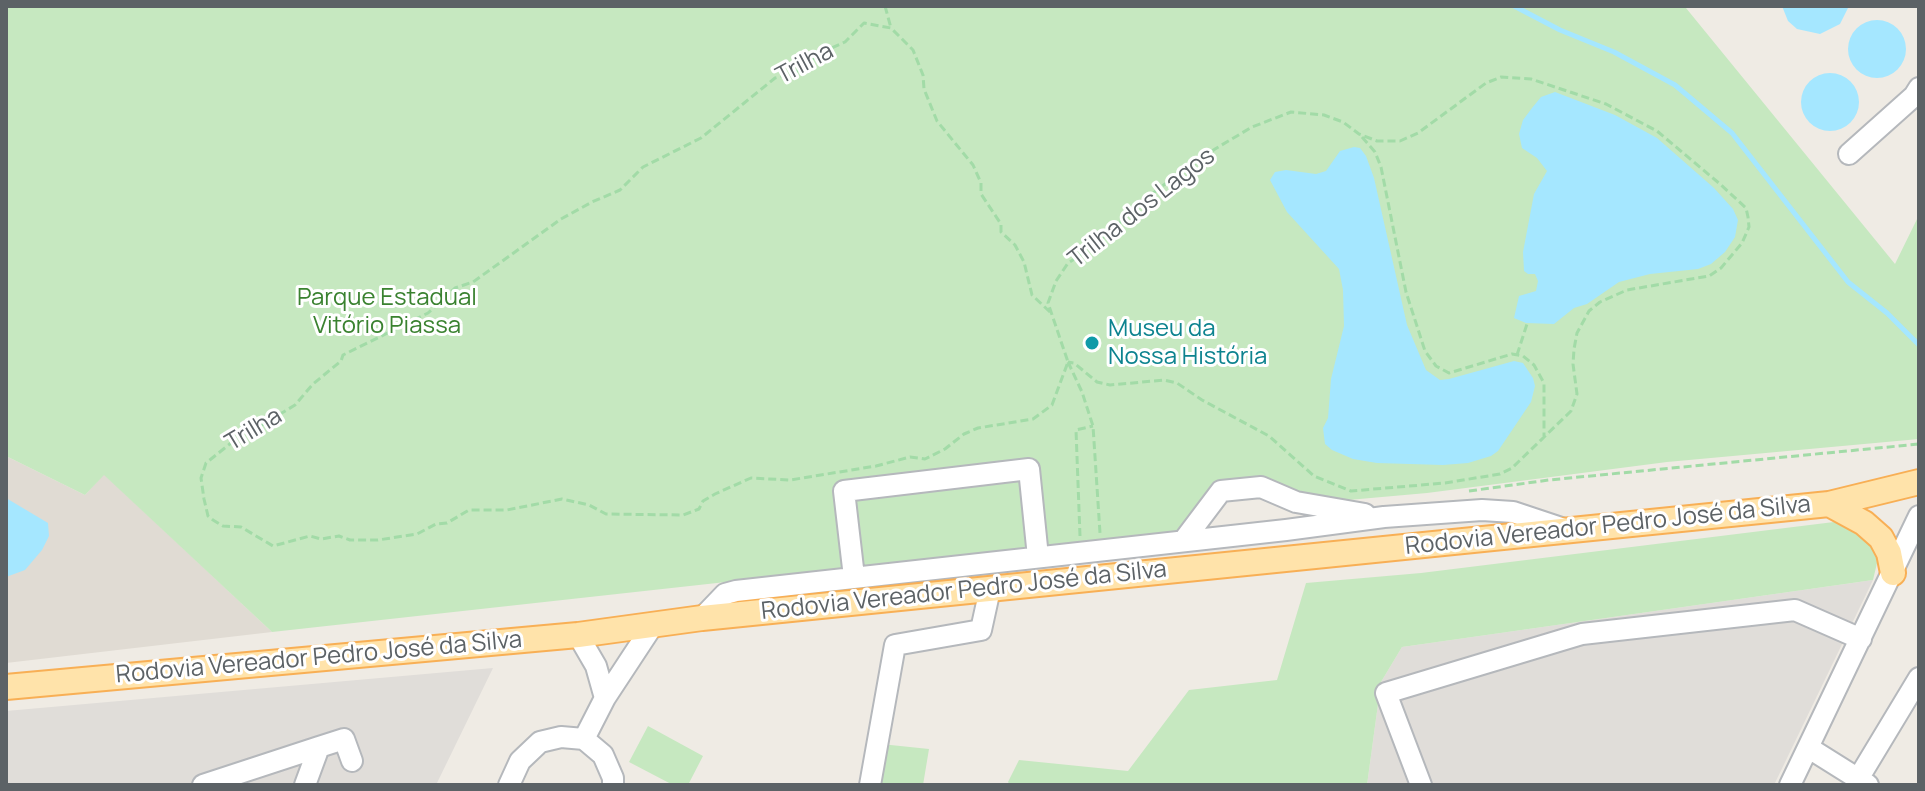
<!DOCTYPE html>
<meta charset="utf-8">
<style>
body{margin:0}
#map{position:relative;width:1925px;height:791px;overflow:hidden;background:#efebe4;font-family:Manrope,sans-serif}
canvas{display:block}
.frame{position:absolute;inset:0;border:8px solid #5c6266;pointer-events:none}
</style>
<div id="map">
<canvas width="1925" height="791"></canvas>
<div class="frame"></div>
</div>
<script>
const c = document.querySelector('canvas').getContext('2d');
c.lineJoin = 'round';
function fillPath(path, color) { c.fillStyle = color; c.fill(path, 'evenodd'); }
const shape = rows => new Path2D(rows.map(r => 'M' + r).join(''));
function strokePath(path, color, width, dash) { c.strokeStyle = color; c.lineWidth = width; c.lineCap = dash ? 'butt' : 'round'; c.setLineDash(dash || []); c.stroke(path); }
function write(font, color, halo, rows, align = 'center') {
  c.font = font + ' Manrope,sans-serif'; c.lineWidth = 6; c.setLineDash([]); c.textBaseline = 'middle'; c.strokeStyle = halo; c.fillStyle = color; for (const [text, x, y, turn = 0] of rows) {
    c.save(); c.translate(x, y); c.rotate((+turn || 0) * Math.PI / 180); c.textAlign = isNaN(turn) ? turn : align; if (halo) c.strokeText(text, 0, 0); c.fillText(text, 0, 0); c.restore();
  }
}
fillPath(shape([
 [1873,580,1774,785,1367,785,1381,682,1402,647],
 [493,668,436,785,6,785,6,711]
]), '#e0ddd9');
fillPath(shape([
 [6,456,85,495,104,474,272,632,6,663]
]), '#e0dbd3');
fillPath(shape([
 [6,6,1689,6,1686,8,1895,264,1919,215,1919,439,1667,462,1427,493,1337,501,1290,492,1218,500,1197,529,1047,551,835,570,272,632,104,475,85,495,6,456],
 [1842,521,1869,540,1876,553,1877,563,1873,580,1402,647,1381,682,1367,785,1010,785,1008,782,1019,760,1128,771,1189,690,1277,680,1306,583,1421,573],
 [648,726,703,756,688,785,673,785,629,762],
 [881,744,929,749,923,785,861,785]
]), '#c6e8c0');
fillPath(shape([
 [1782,6,1849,6,1840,24,1820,34,1797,29,1788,21],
 '1848 49a29 29 0 1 1 58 0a29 29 0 1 1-58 0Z',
 '1801 102a29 29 0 1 1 58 0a29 29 0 1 1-58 0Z',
 [1555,92,1615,115,1657,138,1714,188,1733,209,1738,220,1735,237,1725,252,1711,264,1698,269,1650,274,1619,282,1587,304,1574,308,1554,324,1526,323,1514,318,1519,296,1536,291,1538,281,1535,274,1528,274,1524,271,1523,252,1534,194,1547,171,1537,158,1522,148,1519,134,1523,120,1532,108,1541,97],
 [1354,147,1360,148,1366,156,1374,178,1407,325,1426,370,1440,380,1449,379,1514,361,1523,363,1533,378,1535,386,1531,402,1498,451,1491,456,1468,463,1443,465,1377,463,1353,459,1332,450,1325,444,1323,428,1328,418,1331,379,1344,326,1343,290,1339,269,1287,212,1270,180,1275,172,1286,170,1316,174,1326,171,1340,151],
 [6,498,48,523,49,536,42,550,25,570,6,577]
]), '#a5e7ff');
strokePath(shape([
 [1514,6,1560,30,1614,52,1675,85,1732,133,1848,282,1887,313,1919,345]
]), '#a5e7ff', 5);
const minor = shape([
 [1849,154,1914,96,1919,88],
 [1184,540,1221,491,1261,487,1296,502,1365,514],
 [854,577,844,491,1029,469,1038,557],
 [702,618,725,594,736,591,1286,530,1384,517,1482,510,1513,512,1564,529],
 [578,635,596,666,605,698],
 [584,739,605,698,653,625],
 [319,747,344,739,352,761],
 [1809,748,1868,785],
 [1858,779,1919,678],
 [203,785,319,747,305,785],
 [509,785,520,761,540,742,561,737,584,739,603,755,613,778,613,785],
 [870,785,895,645,981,630,990,589],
 [1421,785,1386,693,1582,634,1795,610,1861,639],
 [1790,785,1919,516]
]);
const major = shape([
 [1829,504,1864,523,1881,538,1889,553,1893,573],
 [6,687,578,635,702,618,1829,504,1919,482]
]);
strokePath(minor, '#b5b8bc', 24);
strokePath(major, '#f8af55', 28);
strokePath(shape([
 [885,6,891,28],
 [1362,137,1375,152,1381,167,1406,292,1425,351,1436,366,1449,373,1512,354,1523,356,1534,365,1544,383,1544,436],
 [1050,312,1032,295,1024,262,1015,245,1001,232,1001,224,981,194,981,183,973,165,937,121,924,89,923,75,913,50,891,28,864,23,845,42,820,53,795,73,775,78,701,138,643,167,620,190,592,202,561,219,473,282,455,288,428,313,343,355,341,361,313,384,295,405,262,425,251,427,206,463,201,478,204,499,208,516,213,520,223,526,241,527,273,546,310,536,321,539,339,536,350,540,378,540,417,534,436,524,447,523,469,510,507,510,562,499,589,505,606,514,683,515,699,509,703,501,715,494,751,478,790,480,876,466,910,457,925,459,945,449,964,434,978,428,1033,419,1052,405,1068,362,1048,303,1056,281,1068,263,1090,249,1158,189,1215,149,1252,127,1291,112,1324,115,1343,122,1359,134,1377,141,1400,141,1418,133,1486,83,1501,77,1531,79,1606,104,1657,131,1720,184,1746,208,1748,217,1749,227,1742,243,1721,268,1709,276,1627,290,1600,302,1589,311,1577,333,1574,349,1573,364,1577,394,1571,411,1512,468,1500,474,1445,483,1351,491,1314,476,1269,436,1202,400,1177,383,1164,380,1110,385,1097,382,1074,363,1068,362],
 [1517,355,1527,324],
 [1068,362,1082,392,1093,426,1100,533],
 [1469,491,1549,480,1919,444],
 [1080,536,1076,430,1093,426]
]), '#a2dba7', 3, [8, 4]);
strokePath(minor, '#fff', 20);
strokePath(major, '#ffe3aa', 24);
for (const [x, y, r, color] of [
 [1092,343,8,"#0f9aa8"]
]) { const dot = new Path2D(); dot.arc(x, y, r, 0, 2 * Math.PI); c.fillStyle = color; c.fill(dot); strokePath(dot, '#fff', 3); }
write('24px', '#5c6266', '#fff', [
 ["Trilha",805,64,-28],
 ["Trilha dos Lagos",1142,208,-38],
 ["Trilha",254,430,-31],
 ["Rodovia Vereador Pedro José da Silva",1608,526,-6],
 ["Rodovia Vereador Pedro José da Silva",964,591,-6],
 ["Rodovia Vereador Pedro José da Silva",319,658,-5]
]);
write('24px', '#3a8230', '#fff', [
 ["Parque Estadual",387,298],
 ["Vitório Piassa",387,326]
]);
write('24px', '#0d838f', '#fff', [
 ["Museu da",1108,329],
 ["Nossa História",1108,357]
], 'left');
</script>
